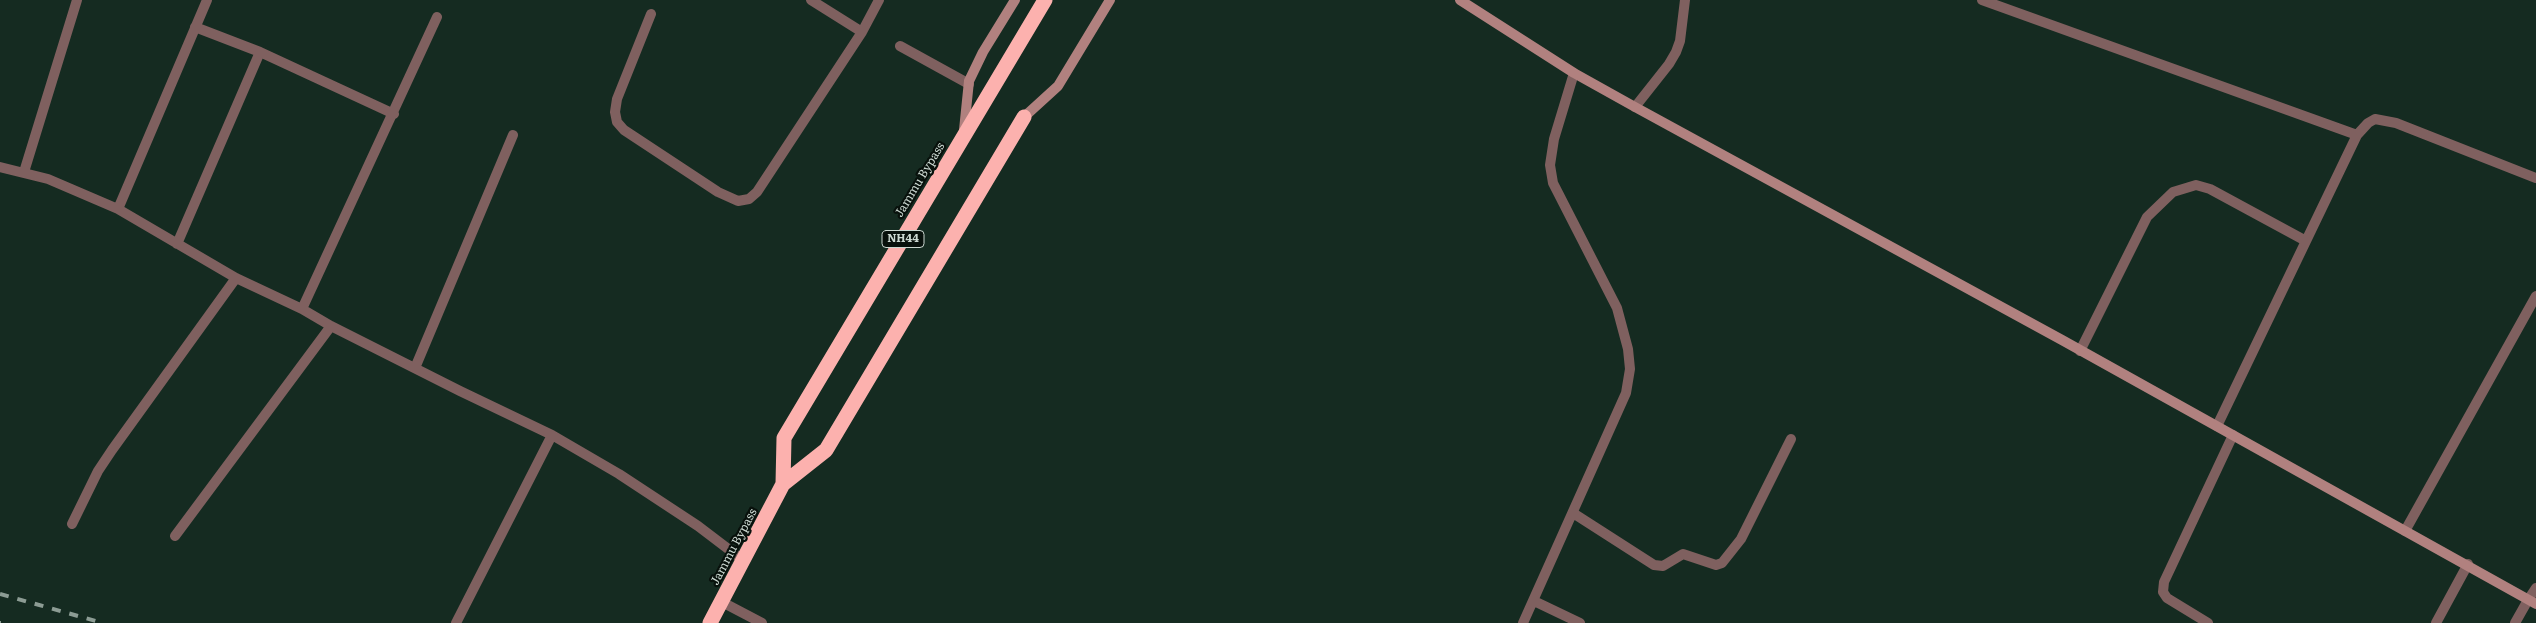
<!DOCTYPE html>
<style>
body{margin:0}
canvas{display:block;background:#152b21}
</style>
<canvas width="2536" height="623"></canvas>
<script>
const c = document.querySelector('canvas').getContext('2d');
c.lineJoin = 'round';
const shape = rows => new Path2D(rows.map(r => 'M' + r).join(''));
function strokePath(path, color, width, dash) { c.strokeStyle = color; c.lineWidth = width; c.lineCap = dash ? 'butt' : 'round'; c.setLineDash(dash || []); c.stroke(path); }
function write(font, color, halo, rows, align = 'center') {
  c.font = font + ' Literata,serif'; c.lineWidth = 4.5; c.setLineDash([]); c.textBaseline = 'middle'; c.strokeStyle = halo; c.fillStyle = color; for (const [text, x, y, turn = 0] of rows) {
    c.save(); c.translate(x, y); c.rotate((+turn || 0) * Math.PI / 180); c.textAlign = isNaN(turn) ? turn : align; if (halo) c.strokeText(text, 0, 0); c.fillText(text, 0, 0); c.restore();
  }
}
strokePath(shape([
 [1982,0,2357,135],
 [1635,107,1669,64,1676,52,1680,41,1685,0],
 [2080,351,2147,217,2173,192,2196,185,2210,189,2306,241],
 [2217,426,2357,135,2368,123,2375,119,2396,123,2536,178],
 [2405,531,2536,296],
 [2208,623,2167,598,2163,592,2164,582,2233,435],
 [2515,623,2528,600]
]), '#7f605f', 10);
strokePath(shape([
 [811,0,862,32],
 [651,14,617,99,615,112,617,122,624,130,718,192,738,201,749,199,757,192,862,32,879,0],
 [195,27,260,52,394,114],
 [900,46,969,84],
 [0,167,48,179,118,209,236,278,302,309,331,326,460,391,552,435,619,474,698,526,744,561],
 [24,172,77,0],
 [118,209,207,0],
 [177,244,260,52],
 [302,309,437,17],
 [415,368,513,135],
 [1573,513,1654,565,1663,566,1683,554,1716,565,1722,563,1741,539,1791,439],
 [72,524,98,471,112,450,236,278],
 [175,536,331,326],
 [2528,600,2536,588],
 [1534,601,1580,623],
 [722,602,762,623],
 [456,623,552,435],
 [1523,623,1626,393,1630,369,1628,349,1617,308,1553,183,1550,165,1554,139,1574,73],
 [2436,623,2468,564]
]), '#7f605f', 10);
strokePath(shape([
 [1460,0,1574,73,1635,107,2062,340,2536,604],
 [1024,117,1058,86,1110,0],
 [964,130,969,81,983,52,1015,0]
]), '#b1817f', 10);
strokePath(shape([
 [783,484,784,438,1045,0],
 [710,623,783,484,826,450,1024,117]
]), '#fcb1ae', 15);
strokePath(shape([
 [0,594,103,623],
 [0,623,1,623]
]), '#8c9c94', 4, [9, 9]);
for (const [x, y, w] of [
 [903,239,42]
]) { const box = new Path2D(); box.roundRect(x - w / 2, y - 8.5, w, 17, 4); c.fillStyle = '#08110c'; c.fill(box); strokePath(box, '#cbd8d1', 1); }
write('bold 11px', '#cbd8d1', null, [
 ["NH44",903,239]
]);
write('12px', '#cbd8d1', '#08110c', [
 ["Jammu Bypass",920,180,-59],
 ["Jammu Bypass",734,547,-62]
]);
</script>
